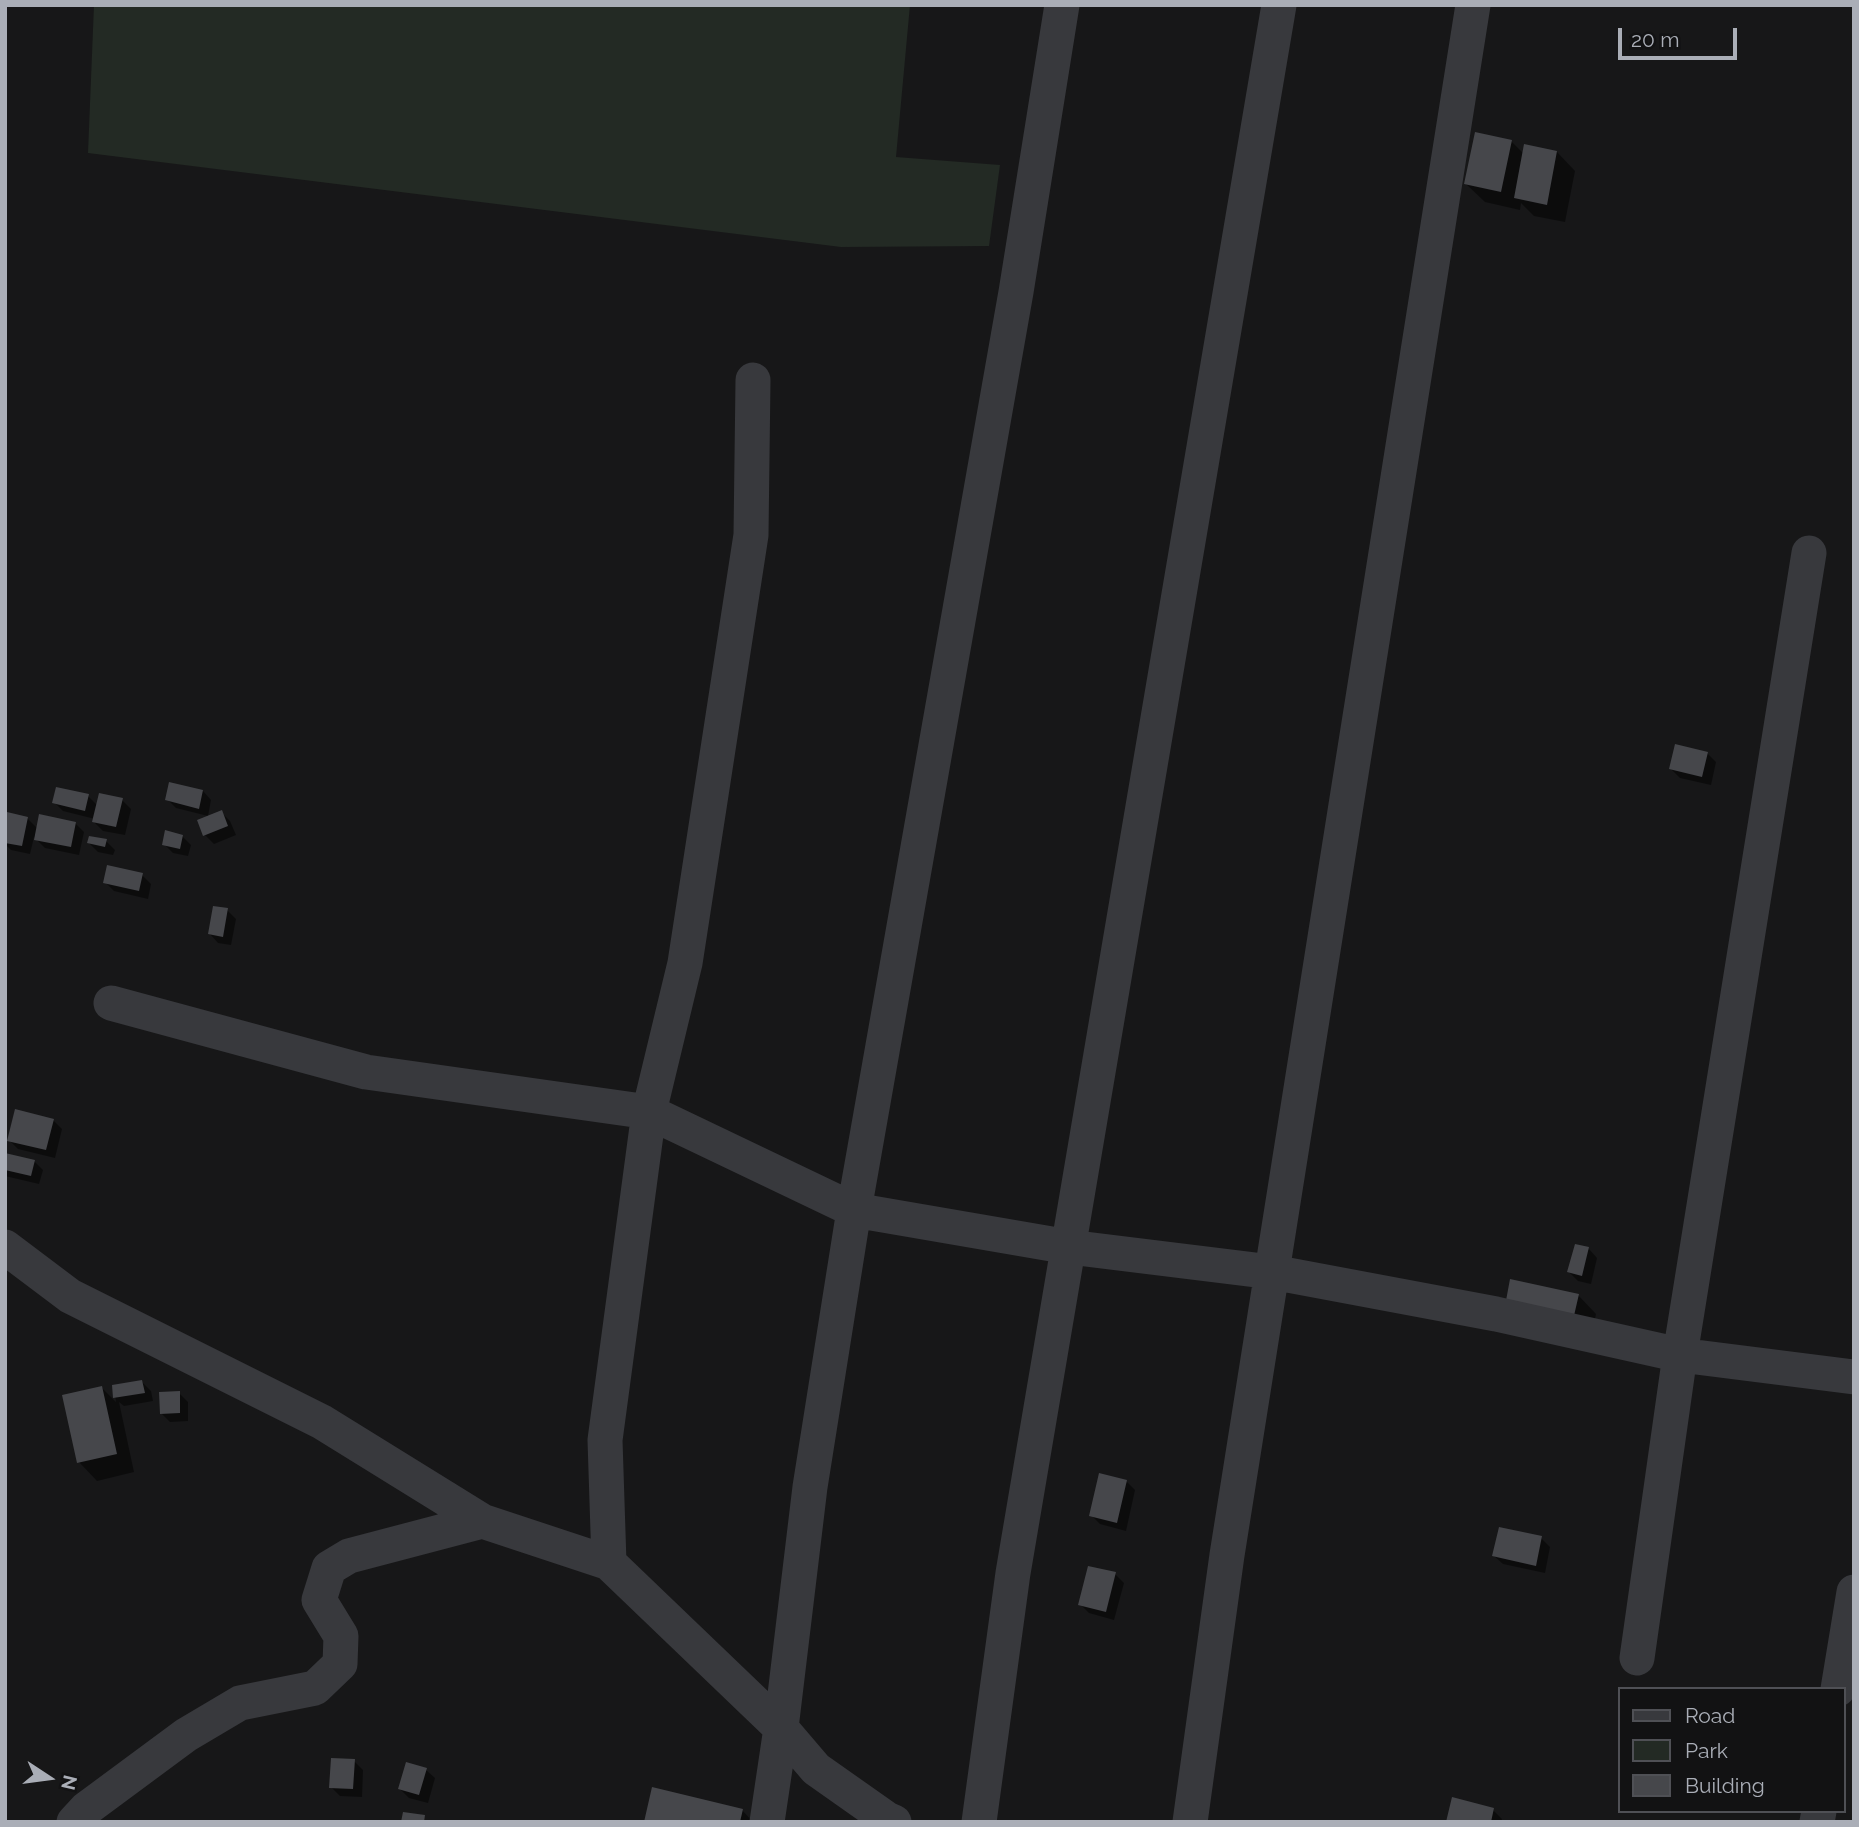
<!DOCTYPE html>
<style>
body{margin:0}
#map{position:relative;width:1859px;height:1827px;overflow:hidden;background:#171718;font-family:Raleway,sans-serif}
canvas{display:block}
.frame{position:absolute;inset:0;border:7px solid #aaaeb7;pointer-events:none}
.legend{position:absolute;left:1618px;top:1687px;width:228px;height:126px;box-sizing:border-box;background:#121213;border:2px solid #4f5055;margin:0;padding:9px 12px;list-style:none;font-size:21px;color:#aaaeb7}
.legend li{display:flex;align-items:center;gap:14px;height:35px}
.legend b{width:35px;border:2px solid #4f5055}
.north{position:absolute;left:14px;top:1743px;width:70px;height:70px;-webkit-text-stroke:5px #121213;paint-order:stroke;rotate:103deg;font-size:19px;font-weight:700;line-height:28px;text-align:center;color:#aaaeb7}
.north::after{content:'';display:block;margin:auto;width:24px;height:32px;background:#aaaeb7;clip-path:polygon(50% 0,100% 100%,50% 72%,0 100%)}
.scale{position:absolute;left:1618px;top:28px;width:119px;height:32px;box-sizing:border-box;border:4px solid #aaaeb7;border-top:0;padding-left:9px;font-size:21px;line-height:24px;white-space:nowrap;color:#aaaeb7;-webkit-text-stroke:5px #121213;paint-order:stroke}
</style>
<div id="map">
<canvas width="1859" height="1827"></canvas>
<div class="frame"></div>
<ul class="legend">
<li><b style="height:9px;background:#38393d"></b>Road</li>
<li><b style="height:19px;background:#232a24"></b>Park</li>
<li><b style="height:19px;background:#46474b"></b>Building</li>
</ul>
<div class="north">N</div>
<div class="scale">20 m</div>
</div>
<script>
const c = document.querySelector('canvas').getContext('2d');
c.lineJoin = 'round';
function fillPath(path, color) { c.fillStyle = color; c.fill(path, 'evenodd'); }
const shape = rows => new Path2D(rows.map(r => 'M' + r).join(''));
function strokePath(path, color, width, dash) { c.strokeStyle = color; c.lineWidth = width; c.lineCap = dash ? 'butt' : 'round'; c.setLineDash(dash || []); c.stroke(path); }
fillPath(shape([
 [94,5,910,5,896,157,1000,165,989,246,841,247,88,153]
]), '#232a24');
fillPath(shape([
 [1511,141,1524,154,1557,152,1575,171,1565,222,1534,216,1521,203,1520,210,1485,202,1466,184],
 [1707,753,1716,762,1711,785,1680,778,1671,769],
 [203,791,211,800,208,816,176,808,167,799],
 [88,796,98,806,122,800,131,809,125,835,103,831,94,822,95,819,63,811,54,802],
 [221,812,230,821,236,835,214,844,205,835],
 [8,814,27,818,38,829,75,823,84,832,79,855,45,848,34,837,30,854,11,850,5,844,5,827],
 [182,836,191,845,188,856,173,853,164,844],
 [106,841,115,850,113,855,98,852,89,843],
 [142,875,151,884,148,899,114,891,105,882],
 [227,910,236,919,231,945,218,943,210,934],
 [53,1120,62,1129,55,1158,18,1149,9,1140],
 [5,1155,34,1161,43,1170,39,1184,5,1176],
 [1589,1249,1597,1258,1591,1284,1578,1281,1569,1272],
 [1511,1281,1578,1295,1596,1314,1591,1338],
 [142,1382,151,1391,153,1401,124,1406,119,1402,134,1472,97,1481,79,1462,102,1388,116,1402,114,1387],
 [179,1393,188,1402,188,1421,170,1422,161,1413],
 [1127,1482,1135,1490,1126,1531,1100,1524,1091,1515],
 [1541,1538,1550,1547,1545,1573,1503,1564,1494,1556],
 [1115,1574,1124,1583,1114,1620,1089,1613,1080,1604],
 [354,1761,363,1770,362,1797,340,1796,331,1787],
 [426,1770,435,1778,428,1803,409,1798,400,1789],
 [742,1810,753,1822,646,1822],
 [1493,1810,1502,1819,1501,1822,1448,1822]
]), '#0007');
fillPath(shape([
 [1475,132,1512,140,1501,192,1464,184],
 [1524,144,1557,151,1547,205,1514,198],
 [1675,744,1708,752,1702,777,1669,769],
 [169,782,203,790,199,809,165,800],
 [56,787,89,794,85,811,52,803],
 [99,793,123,798,116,827,92,822],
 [222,810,228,826,203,836,197,820],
 [7,812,28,817,22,846,5,843],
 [39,814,76,822,71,847,34,840],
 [165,830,183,835,180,849,162,845],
 [89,836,107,839,105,847,87,843],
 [107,865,143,873,139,891,103,883],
 [213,906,228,908,223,937,208,934],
 [15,1109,54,1119,46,1150,7,1141],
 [5,1153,35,1160,31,1176,5,1170],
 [1575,1244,1589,1247,1582,1276,1567,1272],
 [1510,1279,1579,1294,1573,1320,1505,1306],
 [142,1380,145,1393,113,1398,112,1385],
 [102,1386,117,1454,77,1463,62,1395],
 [180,1391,180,1413,160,1414,159,1392],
 [1099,1473,1127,1480,1117,1523,1089,1516],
 [1499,1527,1542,1536,1536,1566,1492,1556],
 [1088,1566,1116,1572,1106,1612,1078,1605],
 [331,1758,355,1759,353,1789,329,1788],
 [406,1762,427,1768,419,1795,398,1789],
 [652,1787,743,1809,740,1822,644,1822],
 [1452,1797,1494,1808,1491,1822,1446,1822],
 [403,1812,425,1815,424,1822,401,1822]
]), '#46474b');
strokePath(shape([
 [111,1003,366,1072,649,1112,854,1210,1069,1247,1272,1272,1496,1314,1680,1355,1854,1377],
 [5,1247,70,1296,322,1422,482,1521,609,1563,781,1728,816,1769,887,1819,894,1822],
 [609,1563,605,1440,649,1112,685,963,751,535,753,380],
 [1637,1658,1680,1355,1809,553],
 [1838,1689,1854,1592],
 [74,1822,86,1809,186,1735,240,1703,315,1688,340,1664,341,1636,319,1600,329,1568,349,1556,482,1521],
 [767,1822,781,1728,810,1487,854,1210,1016,292,1062,5],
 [979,1822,1013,1573,1279,5],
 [1190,1822,1227,1555,1473,5],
 [1817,1822,1819,1811]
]), '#38393d', 35);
</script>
